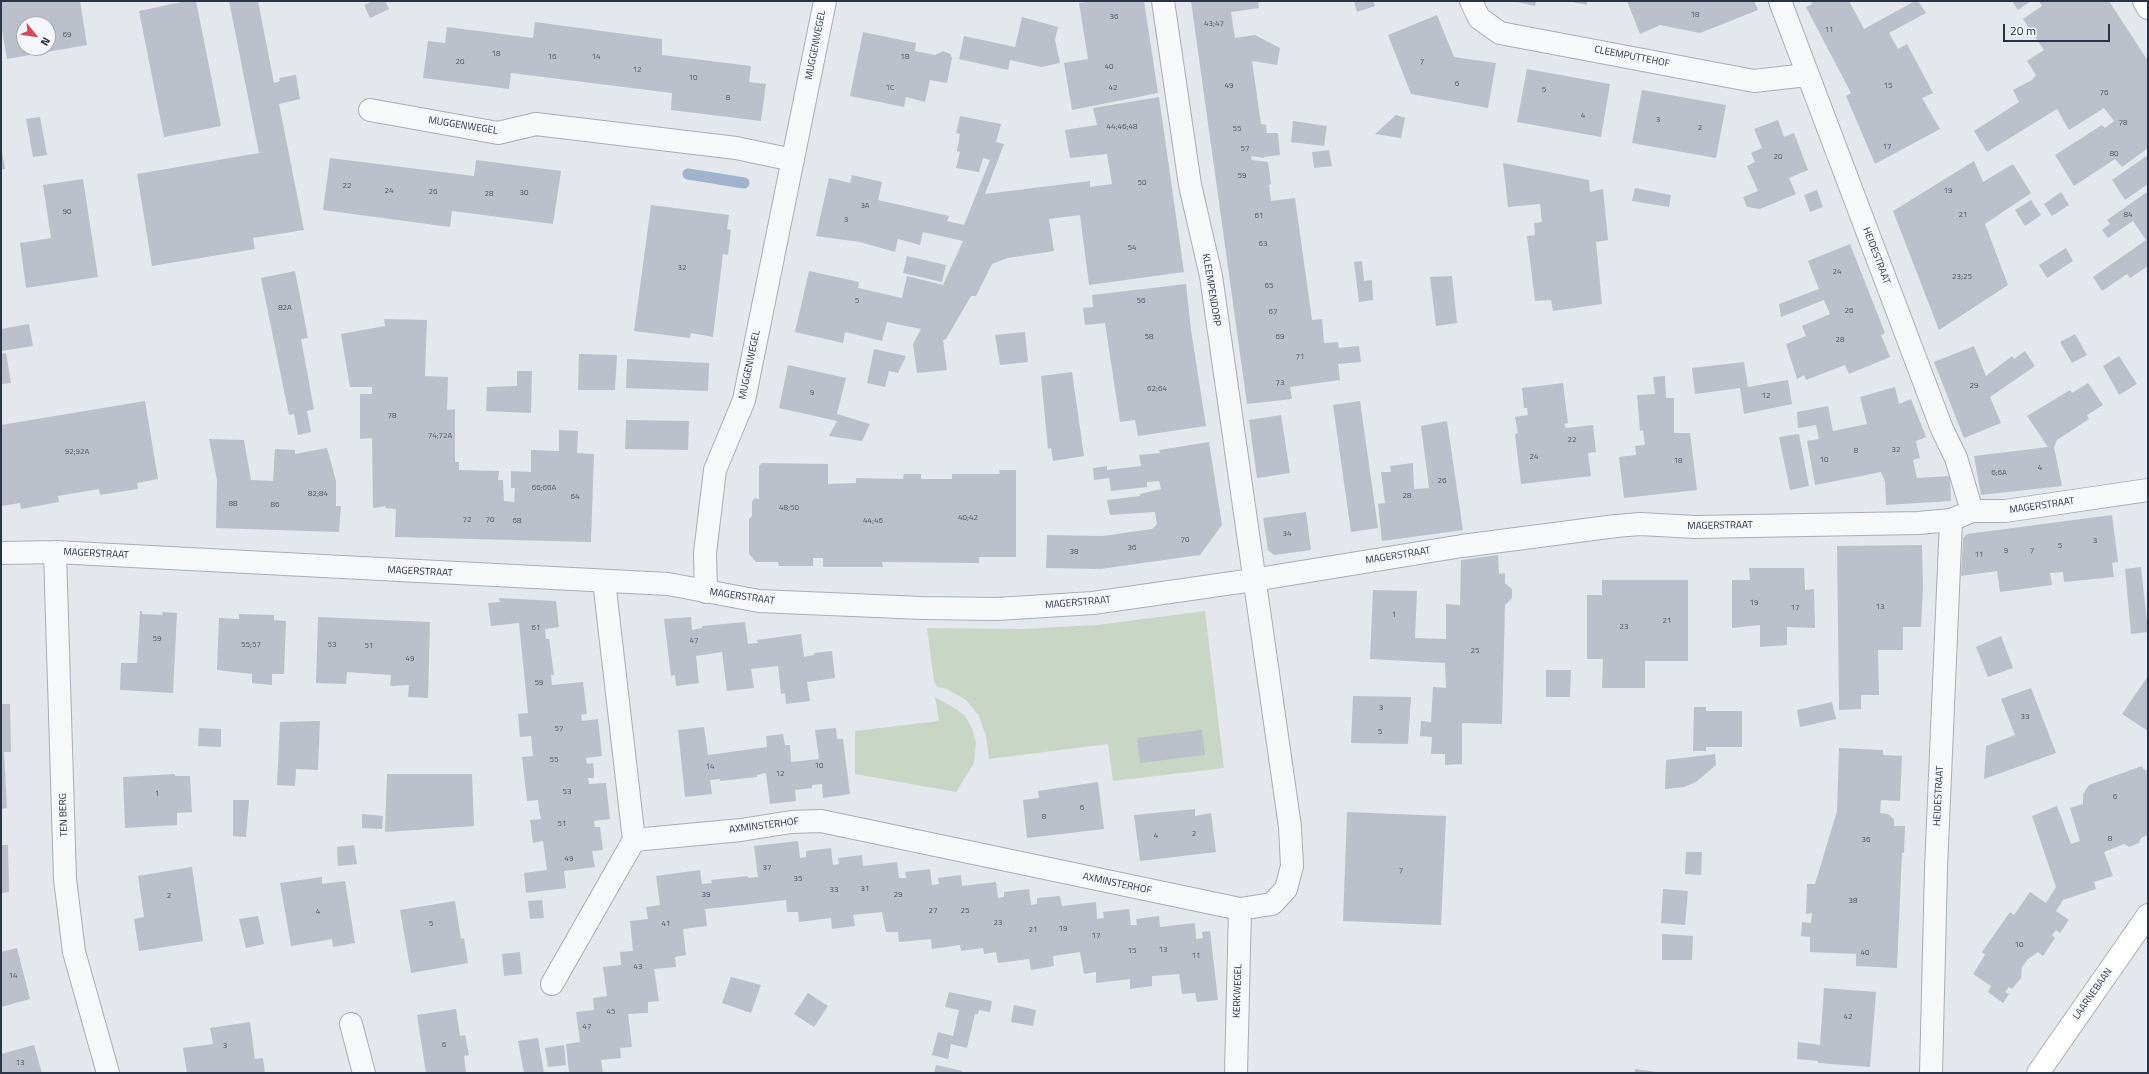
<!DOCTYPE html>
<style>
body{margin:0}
#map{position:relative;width:2149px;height:1074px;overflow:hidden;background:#e4e7ec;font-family:"Titillium Web",sans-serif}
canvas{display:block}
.frame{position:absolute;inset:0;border:2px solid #2b3445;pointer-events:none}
.north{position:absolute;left:16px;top:16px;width:40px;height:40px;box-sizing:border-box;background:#f4f6f9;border:1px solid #a4a8b1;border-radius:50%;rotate:120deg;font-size:11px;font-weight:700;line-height:16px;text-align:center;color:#2b3445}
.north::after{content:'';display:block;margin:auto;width:14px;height:18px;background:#d1495b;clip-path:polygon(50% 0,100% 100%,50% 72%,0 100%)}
.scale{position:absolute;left:2003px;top:24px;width:107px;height:18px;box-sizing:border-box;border:2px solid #2b3445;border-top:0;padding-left:5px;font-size:12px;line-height:14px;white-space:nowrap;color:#2b3445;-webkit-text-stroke:3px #f4f6f9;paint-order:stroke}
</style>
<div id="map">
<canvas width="2149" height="1074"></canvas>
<div class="frame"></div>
<div class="north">N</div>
<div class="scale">20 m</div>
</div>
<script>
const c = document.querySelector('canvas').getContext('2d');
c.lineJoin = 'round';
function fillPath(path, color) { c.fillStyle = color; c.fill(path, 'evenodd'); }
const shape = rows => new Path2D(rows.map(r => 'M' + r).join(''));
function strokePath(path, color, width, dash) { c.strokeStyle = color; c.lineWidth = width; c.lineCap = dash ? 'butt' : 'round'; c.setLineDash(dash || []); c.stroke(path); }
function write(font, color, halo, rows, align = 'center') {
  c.font = font + ' "Titillium Web",sans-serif'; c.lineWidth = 3; c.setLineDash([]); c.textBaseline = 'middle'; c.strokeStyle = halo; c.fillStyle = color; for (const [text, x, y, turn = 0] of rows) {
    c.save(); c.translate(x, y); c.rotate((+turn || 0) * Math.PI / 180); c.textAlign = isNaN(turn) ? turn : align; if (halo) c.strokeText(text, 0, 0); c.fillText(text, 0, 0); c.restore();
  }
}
fillPath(shape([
 [1205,611,1224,768,1113,781,1108,744,989,759,986,736,979,716,966,700,947,689,937,687,934,681,927,628,1023,629,1097,625],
 [935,697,956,709,965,716,972,728,976,743,974,763,956,792,855,774,855,731,939,721]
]), '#c9d6c5');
strokePath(shape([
 [688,174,744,183]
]), '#9fb4cc', 11);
fillPath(shape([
 [1,1,80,1,87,45,7,59,1,25],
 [24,24,48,24,48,48,24,48],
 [186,1,196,1,221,126,164,137,139,11],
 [229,1,258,1,274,83,280,81,279,78,296,75,300,99,279,104,304,230,253,238,255,249,152,266,137,174,259,153],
 [373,1,385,1,389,9,370,18,364,5],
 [1093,1,1144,1,1158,93,1072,110,1064,63,1088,59,1079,3],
 [1191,1,1258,1,1259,8,1231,12,1235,38,1255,35,1280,48,1277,65,1252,61,1261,124,1266,125,1267,133,1278,133,1280,155,1264,157,1264,158,1251,156,1252,160,1268,162,1271,184,1269,185,1271,201,1295,198,1312,320,1322,319,1324,343,1338,342,1339,348,1359,346,1361,362,1338,364,1340,380,1290,387,1292,399,1247,404],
 [1354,1,1373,1,1375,6,1357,12],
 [1512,1,1536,1,1535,6],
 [1567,1,1587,1,1587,5],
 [1627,1,1754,1,1758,10,1700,33,1660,25,1640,34],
 [1811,1,1849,1,1864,29,1915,1,1918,1,1926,13,1889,33,1898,49,1907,44,1933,93,1922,98,1940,129,1875,164,1846,96,1851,93,1806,7,1812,4],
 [2012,1,2031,1,2018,10],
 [2039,1,2109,1,2148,61,2148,148,2122,167,2115,159,2074,186,2055,155,2102,125,2105,128,2114,121,2104,108,2069,130,2057,109,1987,152,1974,131,2019,102,2013,90,2032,80,2036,75,2027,61,2044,50,2023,19,2042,6],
 [1437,15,1454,57,1496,63,1488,108,1411,94,1388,35],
 [1022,17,1058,27,1055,40,1060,63,1041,67,1010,60,1008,70,959,59,964,36,1015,47],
 [535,22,662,39,662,55,751,66,749,82,766,84,761,121,671,110,672,93,511,73,509,89,423,78,428,41,445,43,447,27,533,38],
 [863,32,916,43,915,51,935,55,943,51,950,54,952,58,947,83,930,80,925,102,906,97,904,107,850,96],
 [1527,69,1610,84,1601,137,1517,122],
 [1642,90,1726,105,1716,158,1632,143],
 [1159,97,1184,272,1089,285,1080,215,1049,219,1054,251,1008,258,992,264,976,296,971,296,946,339,943,340,947,370,917,373,913,344,921,329,887,322,882,341,845,332,843,343,795,332,809,271,859,282,858,288,902,298,907,276,943,285,963,241,923,232,920,245,898,239,895,252,860,242,816,236,829,178,850,183,852,175,882,182,878,200,949,216,947,221,964,225,990,160,983,158,979,172,956,168,960,152,957,151,960,134,956,133,960,116,1001,124,996,142,1004,144,985,194,1090,181,1090,187,1112,184,1107,154,1070,158,1065,130,1097,125,1093,108],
 [1396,115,1405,118,1401,138,1375,134],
 [40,117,47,155,33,157,26,119],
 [1778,120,1784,137,1794,133,1808,170,1789,178,1796,194,1760,209,1747,207,1743,197,1758,191,1747,166,1755,162,1751,153,1762,148,1754,129],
 [1293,121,1327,126,1324,146,1291,142],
 [1,146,5,169,1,169],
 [1329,150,1332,166,1314,168,1312,152],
 [2148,155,2148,184,2125,200,2112,180],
 [330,158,474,176,476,160,561,171,553,224,452,211,450,227,323,210],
 [1974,161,1983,182,2013,164,2031,193,1985,224,2008,285,1939,330,1893,211],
 [1503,163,1589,180,1590,192,1603,189,1608,240,1596,242,1602,304,1553,311,1551,300,1535,301,1527,236,1535,235,1534,223,1542,222,1540,204,1508,207],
 [83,179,98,277,26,288,20,243,51,238,43,185],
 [1635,188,1671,195,1669,207,1632,201],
 [1817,190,1823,207,1810,212,1804,195],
 [2061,192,2069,205,2052,216,2044,204],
 [2147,192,2148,266,2130,278,2127,274,2102,291,2093,277,2146,240,2133,221,2108,238,2102,230,2110,224,2107,220],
 [2031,200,2041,215,2025,226,2015,210],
 [651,205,729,215,727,229,731,230,728,255,723,254,713,337,691,333,690,338,634,331],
 [1850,244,1885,333,1881,335,1890,357,1849,374,1845,365,1806,380,1804,375,1797,379,1786,344,1806,336,1802,326,1830,314,1824,300,1781,317,1779,304,1819,289,1808,261],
 [2066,248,2073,261,2047,278,2039,265],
 [907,256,946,265,942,282,903,273],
 [1362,261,1364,281,1372,280,1373,300,1359,302,1354,262],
 [295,271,308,338,301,339,314,409,307,411,311,432,298,435,294,414,289,415,261,278],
 [1452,276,1457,323,1436,326,1430,277],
 [1186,284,1191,330,1206,426,1138,436,1135,420,1120,422,1105,323,1085,325,1083,308,1093,307,1092,295],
 [384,319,427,320,425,376,448,377,447,410,455,409,455,462,459,462,459,470,499,471,498,480,503,480,504,501,514,502,515,488,511,488,511,471,531,472,531,450,559,451,559,430,578,431,577,453,594,454,591,542,395,537,396,509,385,508,386,506,373,508,372,438,360,439,360,394,372,394,372,387,350,387,341,334,385,326],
 [29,324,33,346,1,351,1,329],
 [1025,332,1028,362,1000,365,995,335],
 [2075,334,2087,355,2072,363,2060,342],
 [1974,346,1986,376,2012,356,2014,359,2025,351,2035,366,1990,397,2001,423,1964,438,1934,362],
 [874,349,906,356,898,373,889,371,885,387,867,383],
 [6,353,11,383,1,384,1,354],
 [579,354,617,355,615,390,578,390],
 [2119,356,2137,384,2119,395,2103,366],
 [627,359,709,363,708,391,626,388],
 [1744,362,1748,387,1788,380,1792,404,1744,414,1740,388,1695,394,1692,368],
 [788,365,846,378,837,414,870,424,862,441,829,436,837,421,779,408],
 [517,371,532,371,531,413,486,411,487,387,517,386],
 [1072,372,1084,456,1053,461,1051,448,1048,449,1041,376],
 [1665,376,1666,398,1674,398,1674,433,1690,433,1697,490,1624,498,1619,457,1636,455,1635,446,1645,445,1643,430,1640,431,1637,395,1655,394,1653,377],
 [1563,383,1568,423,1564,424,1566,428,1593,425,1596,452,1588,453,1591,476,1521,484,1515,434,1518,433,1515,417,1528,415,1527,408,1524,408,1522,388],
 [2088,383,2103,405,2087,415,2089,419,2057,440,2054,447,2062,486,1981,495,1974,456,2048,447,2027,416,2070,390,2072,393],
 [1895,387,1899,404,1911,399,1926,437,1916,441,1920,458,1913,460,1917,478,1950,476,1951,501,1886,505,1885,482,1881,472,1815,485,1807,441,1819,439,1816,425,1798,428,1797,412,1828,406,1833,431,1867,424,1860,397],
 [145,401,158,479,137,483,138,489,100,495,99,489,58,496,59,502,21,509,20,503,1,506,1,425],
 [1360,401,1378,528,1351,532,1333,405],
 [1281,415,1290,473,1257,478,1249,420],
 [626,420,689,421,688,450,625,449],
 [1447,421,1463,530,1382,541,1378,504,1385,503,1381,472,1391,472,1390,466,1413,463,1414,489,1429,488,1421,426],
 [1799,434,1809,486,1790,490,1779,437],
 [209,439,244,440,251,480,273,481,275,449,295,450,295,454,327,448,336,481,336,506,341,506,339,532,216,528,217,480],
 [1209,442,1222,525,1200,555,1100,569,1046,568,1047,535,1103,536,1152,529,1157,524,1155,512,1110,515,1107,500,1140,496,1140,494,1161,489,1159,481,1147,482,1147,487,1111,491,1109,478,1094,480,1093,468,1107,466,1107,470,1141,466,1139,455,1160,453,1159,450],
 [762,463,828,464,828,484,856,483,856,478,903,479,904,474,921,474,921,479,952,479,952,474,1000,474,999,470,1016,470,1016,557,979,557,979,563,882,562,883,567,823,567,823,558,813,558,813,566,779,566,778,562,756,562,749,554,749,519,752,516,752,501,755,498,759,499,759,466],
 [1306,512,1311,550,1274,555,1268,550,1263,518],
 [2112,515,2118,562,2112,563,2114,577,2064,582,2063,572,2050,573,2052,585,2000,592,1997,571,1961,576,1963,538,1967,534],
 [1922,545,1923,588,1921,627,1903,627,1903,650,1878,650,1879,695,1861,695,1861,709,1839,710,1837,546],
 [1498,555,1499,574,1505,573,1505,583,1512,589,1512,598,1505,605,1502,724,1462,723,1462,764,1445,765,1445,754,1431,754,1432,737,1420,736,1421,721,1431,722,1433,687,1446,688,1445,663,1370,659,1373,590,1417,591,1415,638,1446,639,1446,604,1460,605,1461,560],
 [2141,567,2148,632,2131,634,2125,569],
 [1749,568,1804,568,1805,590,1814,589,1815,628,1787,627,1787,645,1760,647,1760,625,1732,628,1732,580,1750,580],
 [1602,580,1688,580,1688,661,1645,661,1645,688,1602,688,1603,659,1587,659,1587,595,1602,595],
 [499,598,556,601,559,627,545,629,546,639,549,639,554,675,551,675,552,685,583,682,587,714,581,715,582,721,598,719,602,756,586,758,587,764,593,763,594,771,594,778,588,778,589,784,606,783,610,819,594,821,595,827,600,827,603,850,592,851,595,867,564,871,566,888,526,893,524,873,547,870,543,841,533,843,530,820,541,819,539,809,538,800,527,801,522,757,533,756,531,736,520,737,518,714,528,713,519,623,491,626,488,603,500,602],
 [140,611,142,611,142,614,163,615,162,612,177,613,173,693,120,690,121,663,137,663],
 [239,614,274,615,274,620,286,621,284,674,272,674,272,685,252,683,252,674,217,670,219,618,239,619],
 [318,617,430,622,428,698,408,697,409,685,390,686,391,675,347,672,346,684,316,683],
 [691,617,692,630,702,628,702,626,745,622,748,644,758,643,757,640,801,634,804,657,814,655,814,653,832,651,835,678,807,682,810,701,786,704,785,693,781,694,778,666,751,669,754,688,727,691,722,652,696,656,699,683,676,686,675,675,671,676,664,619],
 [2001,636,2013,668,1988,677,1976,647],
 [1546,670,1571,670,1570,697,1546,697],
 [2148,676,2148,731,2122,714],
 [2031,688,2056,753,1984,779,1986,746,2015,735,2001,699],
 [1353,696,1411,697,1408,744,1351,743],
 [1832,702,1836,719,1800,727,1797,710],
 [1,704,10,704,11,752,4,752,7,808,1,809],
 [1694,707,1706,707,1706,711,1742,711,1742,747,1706,747,1706,751,1693,751],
 [320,721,318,770,296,769,295,786,277,785,280,722],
 [704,727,708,755,767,747,766,736,783,734,785,745,790,745,791,762,819,759,815,730,836,728,837,739,843,739,850,794,823,798,822,784,812,785,812,788,795,790,796,801,770,804,766,773,757,775,757,777,720,781,720,779,710,780,712,794,685,797,678,730],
 [199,728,221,729,221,747,198,746],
 [1202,730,1205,755,1140,763,1137,738],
 [1839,748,1883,750,1883,755,1902,756,1900,801,1881,800,1880,813,1888,814,1894,819,1894,826,1905,826,1904,853,1902,853,1897,968,1856,966,1856,954,1810,952,1810,937,1801,936,1802,922,1811,923,1812,913,1806,914,1807,884,1815,884,1837,811],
 [1715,754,1716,765,1696,782,1684,787,1665,789,1666,760],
 [2142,766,2143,769,2148,771,2148,835,2141,838,2139,843,2129,847,2124,844,2104,852,2113,876,2094,882,2096,889,2063,900,2056,911,2069,920,2060,933,2056,930,2052,935,2055,938,2043,956,2038,952,2028,959,2022,967,2021,978,2012,989,2009,987,2005,992,2009,994,2003,1003,1988,992,1991,986,1973,974,1985,955,1982,952,2010,912,2014,915,2030,892,2046,903,2056,887,2032,816,2057,806,2071,844,2080,841,2070,808,2083,804,2083,794,2089,785],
 [175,774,175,776,190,776,192,812,177,813,177,825,125,828,123,777],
 [387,774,472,774,474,826,385,832],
 [1098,782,1104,829,1027,838,1023,800,1039,798,1038,791],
 [233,800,249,800,246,837,233,836],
 [1195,809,1195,816,1211,813,1216,852,1140,861,1134,815],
 [1347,812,1446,816,1441,925,1343,921],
 [362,814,383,816,382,829,362,828],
 [798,841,800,858,806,857,806,851,831,848,833,865,839,864,838,858,862,855,863,866,897,862,899,878,906,878,905,872,930,869,932,885,939,884,938,878,961,875,962,886,996,882,998,898,1004,897,1004,892,1029,889,1031,905,1037,904,1037,898,1060,896,1062,906,1096,902,1097,919,1104,918,1103,912,1129,909,1131,925,1137,925,1136,919,1159,916,1160,927,1195,923,1196,939,1203,938,1202,932,1210,931,1218,1000,1197,1002,1195,993,1182,994,1179,974,1152,976,1152,986,1130,989,1130,979,1096,983,1096,972,1084,974,1080,952,1053,956,1054,966,1031,970,1029,959,998,963,996,952,984,954,983,948,961,951,960,945,932,949,931,939,899,942,898,932,886,932,882,912,853,915,855,926,832,929,831,918,799,922,798,912,787,912,786,900,734,906,705,909,707,926,683,929,686,955,675,957,676,967,654,969,659,1001,648,1002,648,1013,628,1014,632,1047,620,1048,621,1058,601,1060,603,1073,569,1073,566,1044,580,1042,576,1012,594,1010,593,998,607,996,603,967,621,965,620,952,633,951,630,921,648,919,646,907,660,905,656,876,700,870,702,884,712,883,711,880,748,876,748,878,758,877,754,846],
 [1,845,8,845,9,892,1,893],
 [354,845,357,864,338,866,337,847],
 [1686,852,1702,852,1701,875,1685,874],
 [192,867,203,941,139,951,134,919,144,917,138,876],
 [322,877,322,884,345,881,355,943,333,947,332,939,291,946,280,883],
 [1663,889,1688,891,1685,925,1661,923],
 [542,900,544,918,530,919,528,901],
 [455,901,461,939,464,938,468,963,411,973,400,910],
 [258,916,264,944,246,948,239,919],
 [1662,934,1693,936,1692,960,1662,960],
 [17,948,30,999,1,1007,1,952],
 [520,952,522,974,504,976,502,954],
 [731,977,761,985,751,1013,722,1003],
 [1824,988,1876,992,1870,1067,1818,1063,1818,1061,1797,1059,1798,1042,1820,1045],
 [949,992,992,1001,990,1012,979,1010,978,1014,975,1014,967,1048,951,1044,948,1059,932,1055,938,1032,953,1036,959,1010,945,1007],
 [808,993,828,1006,814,1027,794,1014],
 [1014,1005,1036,1010,1033,1026,1011,1022],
 [456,1009,460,1036,465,1035,469,1055,464,1056,466,1072,426,1073,417,1015],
 [250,1022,255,1059,263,1058,265,1073,187,1073,183,1048,213,1044,210,1028],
 [538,1038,544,1073,524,1073,518,1041],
 [34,1045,42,1073,1,1073,1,1054],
 [564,1045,566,1065,548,1067,545,1048],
 [936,1065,962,1071,962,1073,934,1073],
 [1635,1069,1656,1072,1656,1073,1635,1073]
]), '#bbc0ca');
const street = shape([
 [1471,1,1479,18,1500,33,1754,81,1807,75],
 [1780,1,1942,429,1956,458,1972,511],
 [370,110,498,133,536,124,736,148,793,160],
 [55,552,65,879,74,952,108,1073],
 [1,553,55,552,668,584,759,601,922,608,997,609,1093,603,1253,580,1462,546,1616,526,1640,524,1695,527,1918,523,1951,520,1972,511,2005,511,2148,490],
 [706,592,705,553,715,470,744,400,825,1],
 [634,840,741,830,791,822,821,821,1240,909,1272,904,1286,889,1292,866,1290,827,1211,276,1190,185,1163,1],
 [552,984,634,840,604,581],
 [351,1024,364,1073],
 [1236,1073,1240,909],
 [1931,1073,1936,869,1951,520]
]);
const secondary = shape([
 [2144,1,2148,8],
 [2038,1073,2148,915]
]);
strokePath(street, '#a9aeb7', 24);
strokePath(secondary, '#a9aeb7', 24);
strokePath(street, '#f7f8fa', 22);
strokePath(secondary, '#fff', 22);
write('8px', '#4f5766', null, [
 ["18",1695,15],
 ["36",1114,17],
 ["43;47",1214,24],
 ["11",1829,30],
 ["69",67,35],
 ["18",496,54],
 ["16",552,57],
 ["14",596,57],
 ["1B",905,57],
 ["20",460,62],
 ["7",1422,62],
 ["40",1109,67],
 ["12",637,70],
 ["10",693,78],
 ["6",1457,84],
 ["49",1229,86],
 ["15",1888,86],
 ["1C",890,88],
 ["42",1113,88],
 ["5",1544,90],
 ["76",2104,93],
 ["8",728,98],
 ["4",1583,116],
 ["3",1658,120],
 ["78",2123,123],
 ["44;46;48",1122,127],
 ["2",1700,128],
 ["55",1237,129],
 ["17",1887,147],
 ["57",1245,149],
 ["80",2114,154],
 ["20",1778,157],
 ["59",1242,176],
 ["50",1142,183],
 ["22",347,186],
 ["24",389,191],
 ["19",1948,191],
 ["26",433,192],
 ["30",524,193],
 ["28",489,194],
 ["3A",865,206],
 ["90",67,212],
 ["21",1963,215],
 ["84",2128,215],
 ["61",1259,216],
 ["3",846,220],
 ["63",1263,244],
 ["54",1132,248],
 ["32",682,268],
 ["24",1837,272],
 ["23;25",1962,277],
 ["65",1269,286],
 ["5",857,301],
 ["56",1141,301],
 ["82A",285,308],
 ["26",1849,311],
 ["67",1273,312],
 ["58",1149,337],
 ["69",1280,337],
 ["28",1840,340],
 ["71",1300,357],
 ["73",1280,383],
 ["29",1974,386],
 ["62;64",1157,389],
 ["9",812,393],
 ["12",1766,396],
 ["78",392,416],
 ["74;72A",440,436],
 ["22",1572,440],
 ["32",1896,450],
 ["8",1856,451],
 ["92;92A",77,452],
 ["24",1534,457],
 ["10",1824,460],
 ["18",1678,461],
 ["4",2040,468],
 ["6;6A",1999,473],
 ["26",1442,481],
 ["66;66A",544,488],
 ["82;84",318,494],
 ["28",1407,496],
 ["64",575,497],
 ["88",233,504],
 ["86",275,505],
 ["48;50",789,508],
 ["40;42",968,518],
 ["72",467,520],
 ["70",490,520],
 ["68",517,521],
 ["44;46",873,521],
 ["34",1287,534],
 ["70",1185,540],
 ["3",2095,541],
 ["5",2060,546],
 ["36",1132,548],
 ["9",2006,551],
 ["7",2032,551],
 ["38",1074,552],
 ["11",1979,555],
 ["19",1754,603],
 ["13",1880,607],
 ["17",1795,608],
 ["1",1394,615],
 ["21",1667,621],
 ["23",1624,627],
 ["61",536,628],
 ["59",157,639],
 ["47",694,641],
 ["55;57",251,645],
 ["53",332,645],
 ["51",369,646],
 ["25",1475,651],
 ["49",410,659],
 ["59",539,683],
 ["3",1381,708],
 ["33",2025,717],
 ["57",559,729],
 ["5",1380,732],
 ["55",554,760],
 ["10",819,766],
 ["14",710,767],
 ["12",780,774],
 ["53",567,792],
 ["1",157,794],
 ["6",2115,797],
 ["6",1082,808],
 ["8",1044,817],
 ["51",562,824],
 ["2",1194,834],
 ["4",1156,836],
 ["8",2110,839],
 ["36",1866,840],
 ["49",569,859],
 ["37",767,868],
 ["7",1401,871],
 ["35",798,879],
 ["31",865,889],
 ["33",834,890],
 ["39",706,895],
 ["29",898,895],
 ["2",169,896],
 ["38",1853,901],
 ["27",933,911],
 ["25",965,911],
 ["4",318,912],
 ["23",998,923],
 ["5",431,924],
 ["41",666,924],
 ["19",1063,929],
 ["21",1033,930],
 ["17",1096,936],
 ["10",2019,945],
 ["13",1163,950],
 ["15",1132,951],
 ["40",1865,953],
 ["11",1196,956],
 ["43",638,967],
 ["14",13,976],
 ["45",611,1012],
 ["42",1848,1017],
 ["47",587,1027],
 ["6",444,1045],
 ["3",225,1046],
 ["13",20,1063]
]);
write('10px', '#2b3445', '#f4f6f9', [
 ["MUGGENWEGEL",816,45,-79],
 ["CLEEMPUTTEHOF",1632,57,11],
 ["MUGGENWEGEL",463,126,9],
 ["HEIDESTRAAT",1876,256,69],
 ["KLEEMPENDORP",1211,290,81],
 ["MUGGENWEGEL",750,365,-78],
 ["MAGERSTRAAT",2042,506,-8],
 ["MAGERSTRAAT",1720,526,-1],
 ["MAGERSTRAAT",96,554,3],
 ["MAGERSTRAAT",1398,556,-9],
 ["MAGERSTRAAT",420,572,3],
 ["MAGERSTRAAT",742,597,8],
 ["MAGERSTRAAT",1078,603,-5],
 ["HEIDESTRAAT",1939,796,-87],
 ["TEN BERG",64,815,-92],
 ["AXMINSTERHOF",764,826,-7],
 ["AXMINSTERHOF",1117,884,12],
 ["KERKWEGEL",1238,991,-88],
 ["LAARNEBAAN",2093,994,-55]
]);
</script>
